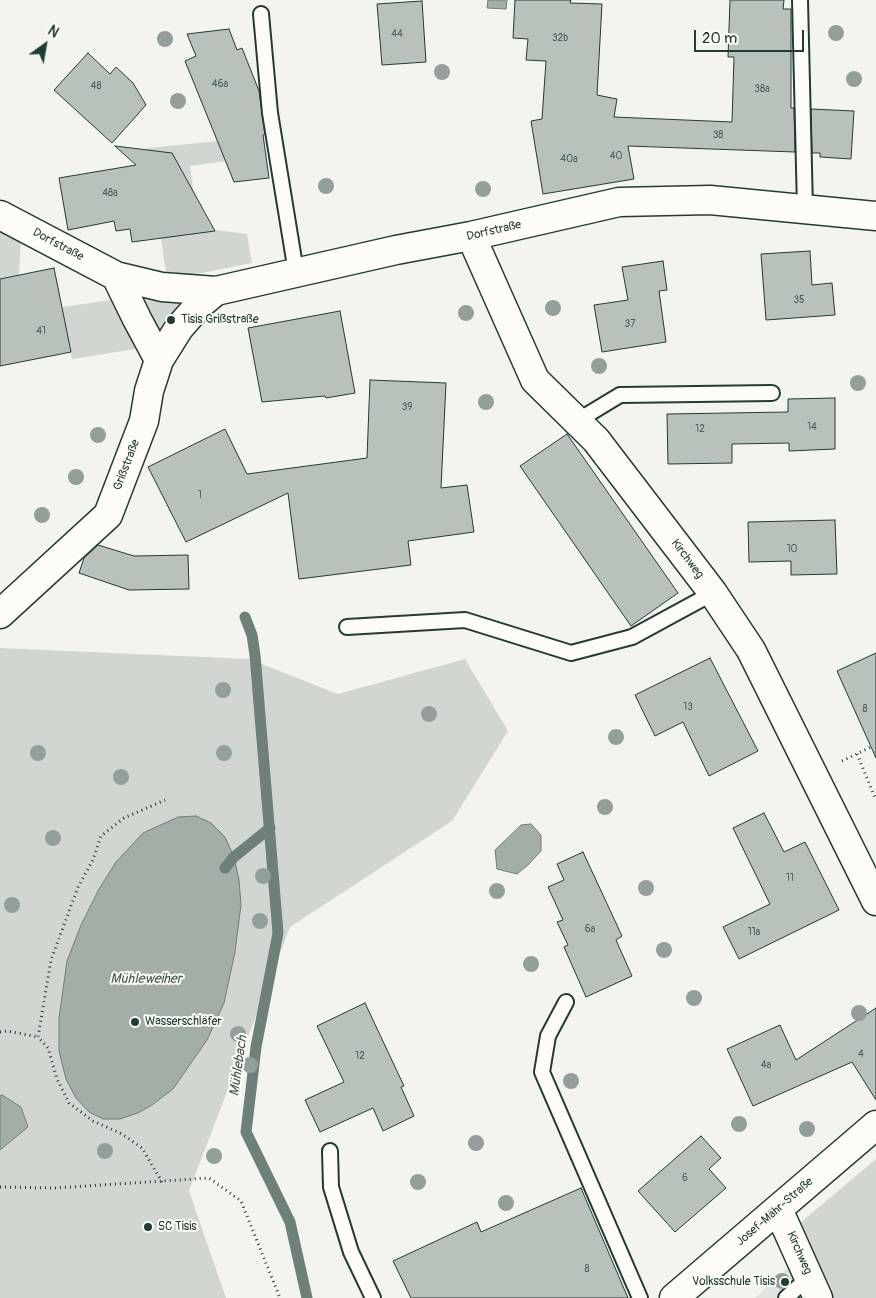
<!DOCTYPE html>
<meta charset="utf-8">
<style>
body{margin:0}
#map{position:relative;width:876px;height:1298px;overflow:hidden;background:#f4f4ef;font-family:Pangolin,sans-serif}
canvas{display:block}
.north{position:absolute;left:20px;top:20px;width:50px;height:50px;-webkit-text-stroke:4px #fdfcf7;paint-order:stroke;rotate:32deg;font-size:14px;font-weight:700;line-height:20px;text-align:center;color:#1f3d34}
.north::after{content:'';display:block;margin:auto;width:18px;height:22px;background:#1f3d34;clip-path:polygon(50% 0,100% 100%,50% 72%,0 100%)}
.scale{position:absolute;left:694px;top:30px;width:110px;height:22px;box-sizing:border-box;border:2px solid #1f3d34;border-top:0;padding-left:6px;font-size:15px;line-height:18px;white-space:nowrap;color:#1f3d34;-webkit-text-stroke:4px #fdfcf7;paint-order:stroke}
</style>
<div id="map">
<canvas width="876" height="1298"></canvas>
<div class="north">N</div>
<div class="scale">20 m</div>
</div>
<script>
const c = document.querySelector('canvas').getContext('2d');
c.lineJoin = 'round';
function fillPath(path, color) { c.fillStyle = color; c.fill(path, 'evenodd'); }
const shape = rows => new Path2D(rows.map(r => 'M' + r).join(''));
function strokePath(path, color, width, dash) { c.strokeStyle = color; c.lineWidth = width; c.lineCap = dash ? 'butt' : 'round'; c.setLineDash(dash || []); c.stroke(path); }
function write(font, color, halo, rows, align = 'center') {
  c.font = font + ' Pangolin,sans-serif'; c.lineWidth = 4; c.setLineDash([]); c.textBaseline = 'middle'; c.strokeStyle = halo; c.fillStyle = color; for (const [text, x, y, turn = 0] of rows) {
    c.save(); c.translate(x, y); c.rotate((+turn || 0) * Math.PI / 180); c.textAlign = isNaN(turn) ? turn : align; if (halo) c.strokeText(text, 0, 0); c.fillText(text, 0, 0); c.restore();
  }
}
fillPath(shape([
 [790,1266,804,1298,755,1298]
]), '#e2e5df');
fillPath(shape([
 [240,139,243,159,190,166,194,194,188,234,216,230,247,234,252,263,192,275,166,272,147,148],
 [0,228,21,239,19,275,0,279],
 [139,295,180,302,182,306,162,336],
 [111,300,136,349,72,359,62,307],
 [0,648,249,659,338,694,465,659,508,731,452,821,290,927,189,1191,226,1298,0,1298],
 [876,1159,876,1298,831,1298,800,1223]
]), '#d1d6d1');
const water = shape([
 [488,0,507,0,506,9,487,8,488,0],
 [196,816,211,823,225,837,234,857,239,880,241,905,235,952,224,1003,207,1040,173,1089,152,1105,138,1113,120,1119,103,1119,89,1112,76,1098,66,1079,59,1051,59,1018,67,961,81,925,99,889,116,862,143,833,178,817,196,816],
 [531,824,541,835,541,851,528,865,517,874,497,869,495,850,521,825,531,824],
 [2,1095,21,1107,28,1127,0,1150,0,1096,2,1095]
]);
fillPath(water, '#a3aea7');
strokePath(water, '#6e8179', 1);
strokePath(shape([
 [245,617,252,635,255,655,278,933,256,1047,246,1132,290,1222,307,1298],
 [225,868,234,857,270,828]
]), '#6e8179', 11);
const building = shape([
 [515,0,571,0,570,3,602,4,597,95,617,99,614,117,732,122,734,57,728,57,730,0,784,0,783,9,791,9,791,108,794,108,795,152,628,146,634,179,543,194,531,121,542,119,546,61,526,60,528,39,513,38,515,0],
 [422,1,426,62,382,65,377,4,422,1],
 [229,29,237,50,242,48,259,91,265,134,263,135,269,178,234,182,185,61,196,56,187,34,229,29],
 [88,53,110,74,116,67,133,83,146,105,112,143,54,90,88,53],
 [811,109,854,111,851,159,820,157,820,153,812,153,811,109],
 [115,146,172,153,215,231,132,242,130,229,116,231,114,221,68,230,59,178,136,165,115,146],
 [810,251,812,285,832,283,835,315,766,320,761,254,810,251],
 [663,261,667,290,659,291,666,342,602,352,594,305,628,300,622,267,663,261],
 [54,268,71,352,0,366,0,279,54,268],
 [340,311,355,393,326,398,325,396,262,402,248,328,340,311],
 [370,380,446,383,441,488,467,485,474,532,408,541,411,565,299,579,288,493,186,542,148,467,225,429,247,474,367,458,370,380],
 [835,398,835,449,789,451,789,443,732,444,732,463,668,464,667,414,788,412,788,399,835,398],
 [567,434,678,593,631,626,520,466,567,434],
 [835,520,837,574,791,575,791,561,749,562,748,522,835,520],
 [98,545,134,556,188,555,189,589,129,590,79,573,84,558,98,545],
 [876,653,876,758,837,671,876,653],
 [710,658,758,751,709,776,683,722,655,736,635,695,710,658],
 [764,813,784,852,805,842,839,910,739,959,723,927,770,904,733,828,764,813],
 [583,852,622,936,616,940,632,976,586,997,564,947,568,945,557,922,563,920,548,887,564,880,557,864,583,852],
 [365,1003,404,1086,401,1087,414,1116,383,1131,373,1108,320,1132,305,1100,344,1082,317,1026,365,1003],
 [876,1008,876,1100,852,1062,753,1106,727,1049,780,1025,796,1060,876,1008],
 [701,1136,721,1158,709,1169,726,1188,675,1232,638,1191,701,1136],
 [581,1188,628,1298,411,1298,393,1261,477,1222,481,1232,581,1188]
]);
fillPath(building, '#b9c1bb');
strokePath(building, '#1f3d34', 1);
const lane = shape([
 [800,0,805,209],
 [261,14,270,113,296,272],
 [577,421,620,395,772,393],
 [347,627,465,620,571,653,632,637,713,593],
 [566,1002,548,1036,542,1072,640,1298],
 [330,1151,331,1187,351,1252,373,1298],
 [786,1298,809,1277]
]);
const street = shape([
 [0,215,116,276,162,287,216,291,396,250,471,236,619,202,710,200,876,216],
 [471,236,535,380,596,440,713,593,751,650,876,901],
 [116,276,137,319,159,360],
 [0,614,108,515,144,421,149,391,159,360,179,328,199,305,216,291],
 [778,1209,818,1298],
 [674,1298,876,1125]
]);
strokePath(lane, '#1f3d34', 18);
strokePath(street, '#1f3d34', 31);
strokePath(shape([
 [857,754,876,800],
 [842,761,871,747],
 [0,1032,7,1031,38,1037],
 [162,1182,142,1148,122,1134,93,1121,69,1103,57,1079,48,1048,38,1037,51,960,78,887,93,860,101,836,124,818,165,800],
 [0,1187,55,1188,209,1178,241,1201,280,1298]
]), '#1f3d34', 3, [1, 4]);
strokePath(lane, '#fdfcf7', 14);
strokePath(street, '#fdfcf7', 28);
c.fillStyle = '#93a099';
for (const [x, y] of [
 [836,33],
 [165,39],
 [442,72],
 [854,79],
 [178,101],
 [326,186],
 [483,189],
 [553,308],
 [466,313],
 [599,366],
 [858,383],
 [486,402],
 [98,435],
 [76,477],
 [42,515],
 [223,690],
 [429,714],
 [616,737],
 [38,753],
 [224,753],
 [121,777],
 [605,807],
 [53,838],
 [263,876],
 [646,888],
 [497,891],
 [12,905],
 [260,921],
 [664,950],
 [531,964],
 [694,998],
 [859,1013],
 [238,1034],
 [250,1065],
 [571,1081],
 [739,1124],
 [807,1129],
 [476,1143],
 [105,1151],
 [214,1156],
 [418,1182],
 [506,1203],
 [782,1281]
]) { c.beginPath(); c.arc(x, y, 8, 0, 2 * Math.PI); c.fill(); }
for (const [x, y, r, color] of [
 [171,320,5,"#1f3d34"],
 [135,1022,5,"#1f3d34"],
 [148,1227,5,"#1f3d34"],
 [785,1282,5,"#1f3d34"]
]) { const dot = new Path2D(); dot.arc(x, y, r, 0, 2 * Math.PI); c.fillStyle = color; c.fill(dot); strokePath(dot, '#fdfcf7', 2); }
write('10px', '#465e56', null, [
 ["44",397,34],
 ["32b",560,38],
 ["46a",220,84],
 ["48",96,86],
 ["38a",762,89],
 ["38",718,135],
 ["40",616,156],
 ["40a",569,159],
 ["48a",110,193],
 ["35",799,300],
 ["37",630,324],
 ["41",41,331],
 ["39",407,407],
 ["14",812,427],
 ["12",700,429],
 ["1",200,495],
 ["10",792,549],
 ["13",688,707],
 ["8",865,709],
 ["11",790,878],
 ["6a",590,929],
 ["11a",754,932],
 ["4",861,1054],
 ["12",360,1056],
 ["4a",766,1065],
 ["6",685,1178],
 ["8",587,1269]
]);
write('12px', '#1f3d34', '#fdfcf7', [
 ["Dorfstraße",494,231,-13],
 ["Dorfstraße",58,245,28],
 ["Grißstraße",127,465,-69],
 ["Kirchweg",687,559,53],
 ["Josef-Mähr-Straße",775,1212,-41],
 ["Kirchweg",799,1253,66]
]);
write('12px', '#1f3d34', '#fdfcf7', [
 ["Tisis Grißstraße",181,320],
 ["Wasserschläfer",145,1022],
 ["SC Tisis",158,1227],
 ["Volksschule Tisis",775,1282,"right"]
], 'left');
write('italic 14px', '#475f56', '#fdfcf7', [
 ["Mühleweiher",146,979],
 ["Mühlebach",239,1066,-82]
]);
</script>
